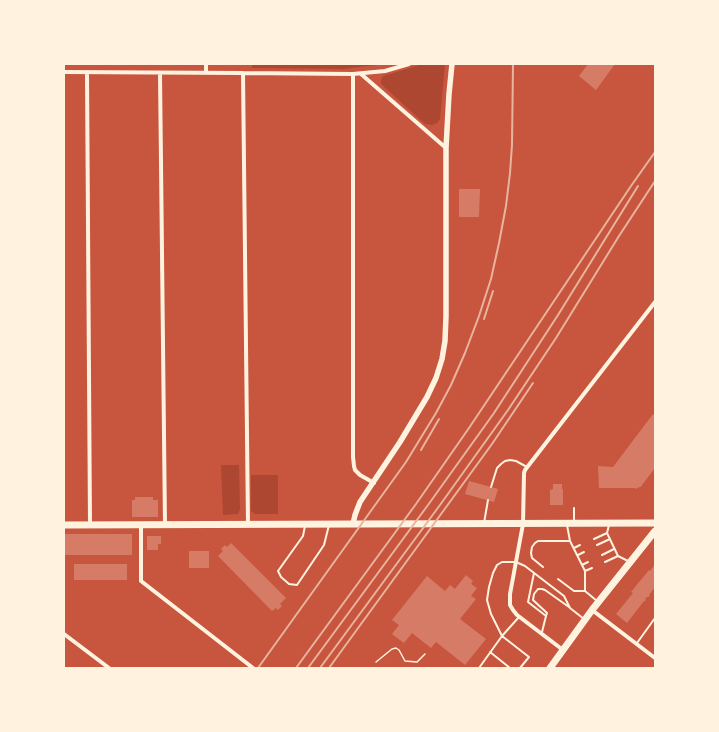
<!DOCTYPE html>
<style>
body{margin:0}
#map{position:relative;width:719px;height:732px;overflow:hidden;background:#c8553d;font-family:"Golos Text",sans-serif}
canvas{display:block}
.frame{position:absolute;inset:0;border:65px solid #fff3e0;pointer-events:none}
</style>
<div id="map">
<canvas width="719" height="732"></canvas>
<div class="frame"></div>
</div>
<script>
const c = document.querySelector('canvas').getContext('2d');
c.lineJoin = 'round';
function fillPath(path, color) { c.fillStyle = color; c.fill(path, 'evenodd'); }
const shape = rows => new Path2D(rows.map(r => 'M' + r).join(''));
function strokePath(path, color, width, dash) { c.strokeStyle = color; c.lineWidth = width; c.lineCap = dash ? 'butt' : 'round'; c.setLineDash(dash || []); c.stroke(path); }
fillPath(shape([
 [252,64,384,64,344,69,252,68],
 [423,64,445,64,440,119,437,123,433,125,425,124,381,84,381,80,383,76],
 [221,465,239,465,240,509,238,514,223,515],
 [251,475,278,475,278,514,255,514,251,511]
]), '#ae4732');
fillPath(shape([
 [588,64,615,64,596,90,579,76],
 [459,189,480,189,479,217,459,217],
 [653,414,655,416,655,468,642,485,642,486,635,489,635,488,599,488,598,466,613,467],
 [469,481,498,489,494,502,465,494],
 [553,484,562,484,562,489,563,489,563,505,550,505,550,490,553,489],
 [135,497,153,497,153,500,158,500,158,517,132,517,132,500,135,500],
 [64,534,132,534,132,555,64,555],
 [147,536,161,536,161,544,158,544,158,550,147,550],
 [231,543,286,598,280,604,282,606,278,610,276,608,272,611,218,556,223,551,221,549,225,545,227,547],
 [189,551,209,551,209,568,189,568],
 [74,564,127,564,127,580,74,580],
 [655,564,655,587,649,595,650,596,648,597,647,597,645,599,646,600,645,601,644,601,627,623,616,614,633,593,631,592,649,570,650,571],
 [466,575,473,581,471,584,477,588,471,596,476,599,460,619,486,639,465,665,436,642,431,648,412,633,404,643,392,634,399,625,392,620,427,576,445,591,450,585,455,589]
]), '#d67c66');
strokePath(shape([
 [376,662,392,649,396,648,399,650,405,661,417,662,425,654]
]), '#fff3e0', 1.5);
strokePath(shape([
 [491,487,497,468,501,464,505,461,510,460,516,461,527,467],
 [484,523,488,500],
 [574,523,574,508],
 [567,525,570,541,585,571,585,591,597,601],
 [609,525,607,533,618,556,628,561],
 [305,526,303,536,278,571,281,577,289,584,297,585,324,545,329,525],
 [594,539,607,533],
 [597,545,610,539],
 [574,548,580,545],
 [578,555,584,552],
 [602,555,614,549],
 [605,562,618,556],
 [582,565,588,562],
 [543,567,532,558,531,553,532,547,535,543,538,541,570,541],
 [585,571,592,568],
 [534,573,528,602,546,616,542,632],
 [558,579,574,591,585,591],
 [546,616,547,613,533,600,534,594,538,589,542,589,545,590,569,607],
 [637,643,655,618],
 [490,652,510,668],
 [479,668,502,636,519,617],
 [520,668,529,657,502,636,491,614,487,600,489,587,493,573,497,565,502,562,516,562,525,566,564,596,570,608,584,619]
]), '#fff3e0', 2);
strokePath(shape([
 [206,64,206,73],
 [64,72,243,73,353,74,385,71,409,64],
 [87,73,90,525],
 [160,73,165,525],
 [243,73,248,525],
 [353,74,353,457,354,466,355,470,360,475,374,483],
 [361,74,446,148],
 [141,525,141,581,253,668],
 [592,610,655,658],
 [64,634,109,668],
 [563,650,517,615,513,610,510,605,510,594,523,524,524,473,525,470,655,302]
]), '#fff3e0', 4);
strokePath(shape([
 [353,524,355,515,360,502,400,442,427,397,436,378,442,359,445,341,446,316,446,148,449,94,452,64]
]), '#fff3e0', 5.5);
strokePath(shape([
 [64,525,655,523],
 [550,668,592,610,655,531]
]), '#fff3e0', 7);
strokePath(shape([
 [484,319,493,291],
 [421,450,439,419],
 [258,668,406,462,436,413,451,385,465,353,479,316,491,279,499,243,506,206,510,173,512,145,513,64],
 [296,668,416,504,469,428,631,186,655,152],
 [308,668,428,505,494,413,558,315,638,186],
 [320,668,440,505,508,410,556,338,619,236,655,181],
 [329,668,492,444,533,383]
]), '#e9b49f', 2);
</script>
